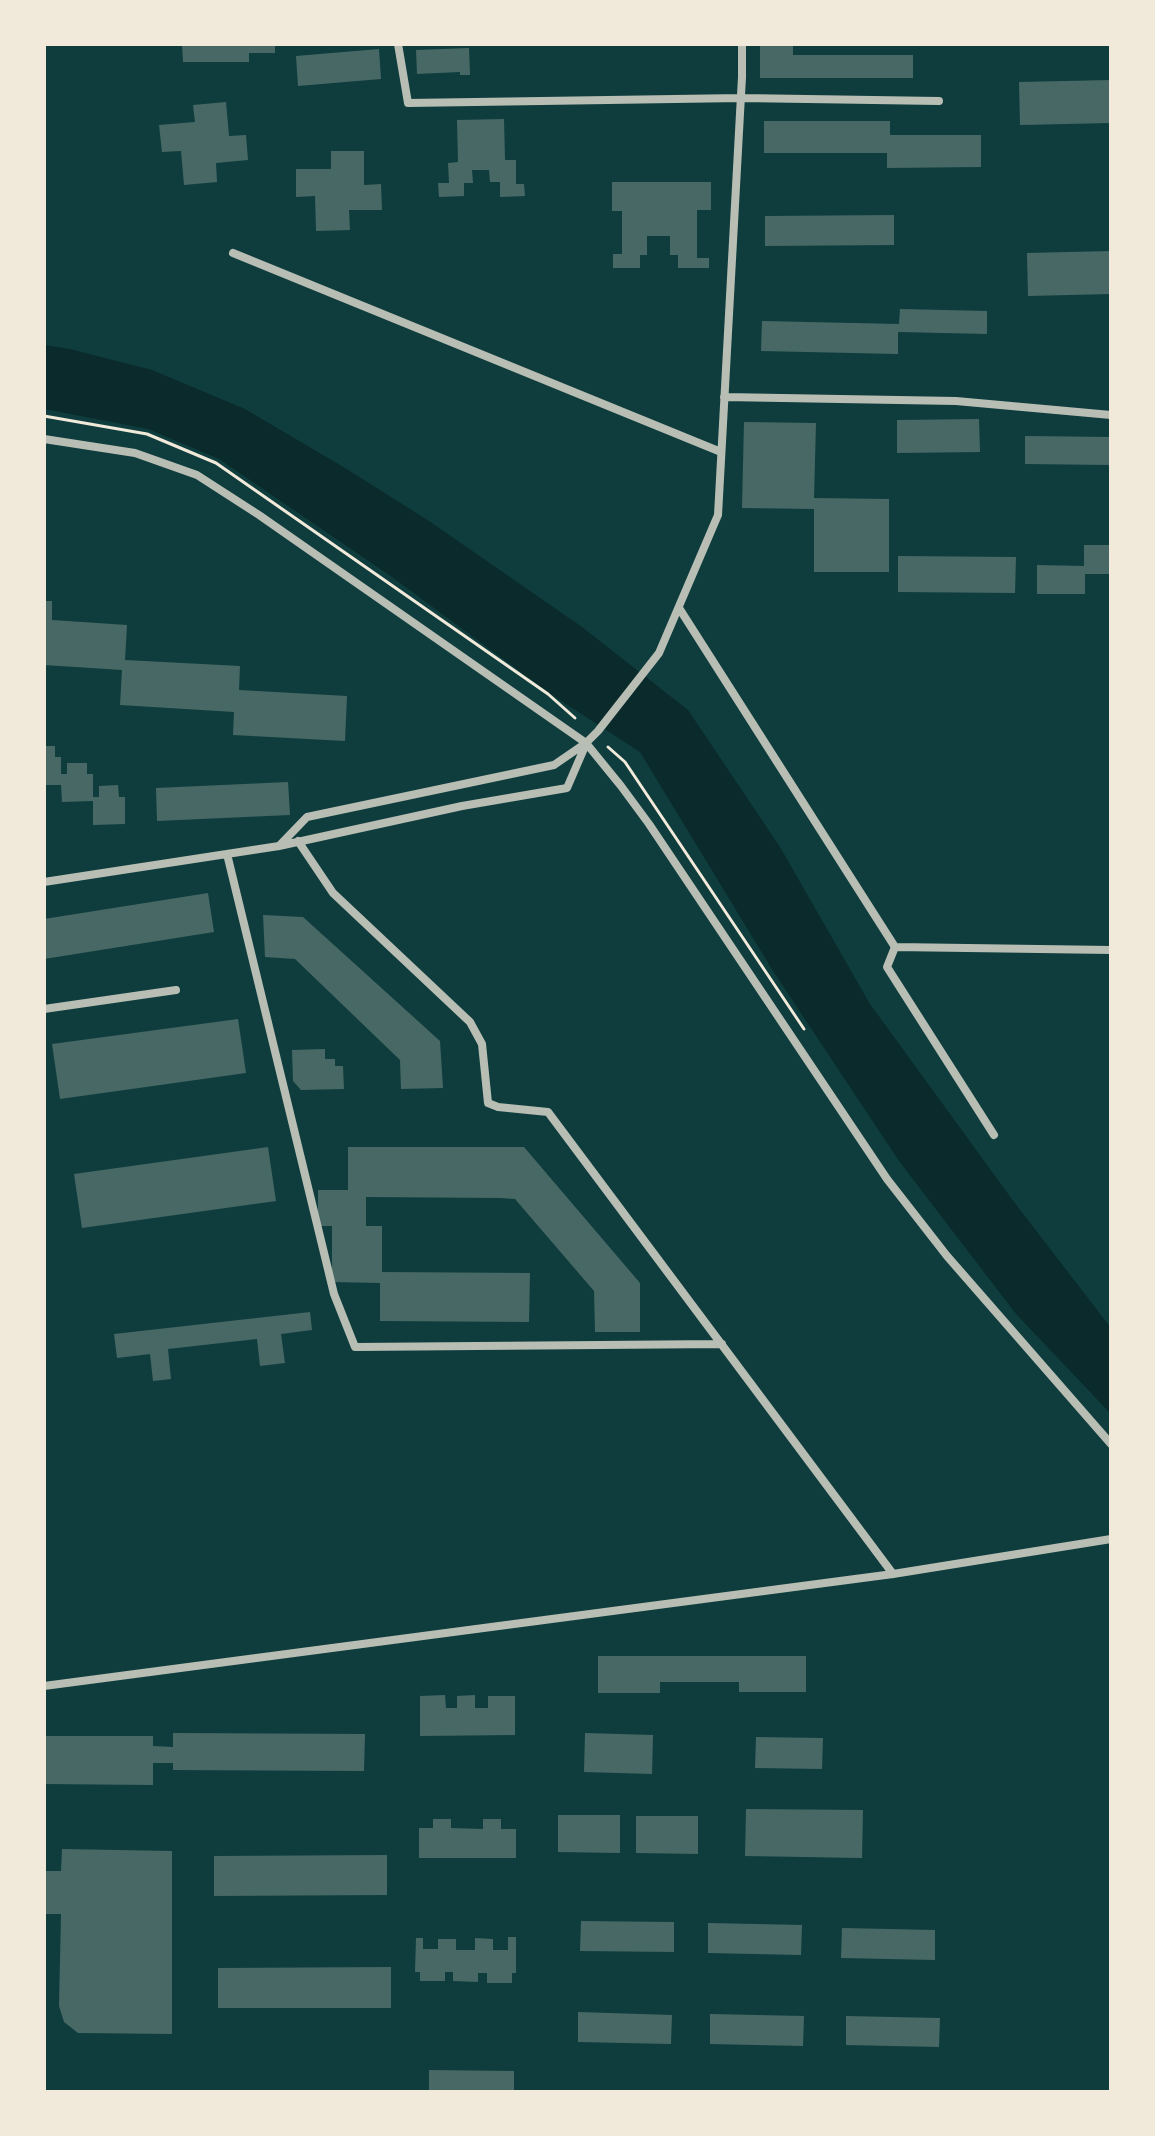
<!DOCTYPE html>
<style>
body{margin:0}
#map{position:relative;width:1155px;height:2136px;overflow:hidden;background:#0f3d3e;font-family:Signika,sans-serif}
canvas{display:block}
.frame{position:absolute;inset:0;border:46px solid #f1e9da;pointer-events:none}
</style>
<div id="map">
<canvas width="1155" height="2136"></canvas>
<div class="frame"></div>
</div>
<script>
const c = document.querySelector('canvas').getContext('2d');
c.lineJoin = 'round';
function fillPath(path, color) { c.fillStyle = color; c.fill(path, 'evenodd'); }
const shape = rows => new Path2D(rows.map(r => 'M' + r).join(''));
function strokePath(path, color, width, dash) { c.strokeStyle = color; c.lineWidth = width; c.lineCap = dash ? 'butt' : 'round'; c.setLineDash(dash || []); c.stroke(path); }
fillPath(shape([
 [44,345,70,349,152,370,245,409,345,468,429,521,582,627,688,710,780,847,870,1004,1014,1202,1111,1328,1111,1414,1016,1314,899,1161,773,971,640,752,549,693,392,577,219,459,148,429,44,409]
]), '#0a2a2b');
fillPath(shape([
 [182,44,275,44,275,53,249,53,249,62,183,62],
 [760,44,793,44,793,55,913,55,913,78,760,78],
 [469,48,470,75,460,75,460,72,417,74,416,50],
 [379,49,381,79,298,86,296,56],
 [1111,80,1111,123,1020,125,1019,82],
 [226,102,229,136,246,135,248,160,216,163,217,182,184,185,181,151,162,152,159,125,195,122,193,105],
 [504,119,505,160,516,160,516,184,524,184,525,196,500,197,500,182,490,182,489,170,472,170,473,183,464,183,464,196,439,197,438,183,449,183,448,163,458,162,457,120],
 [764,121,890,121,890,135,981,135,981,167,887,168,887,153,764,153],
 [331,151,364,151,364,185,381,184,382,210,349,210,350,230,316,231,315,196,296,197,296,169,331,169],
 [612,182,711,182,711,210,697,210,697,258,709,258,709,268,678,268,678,255,670,255,670,236,647,236,647,255,640,255,640,268,613,268,613,254,622,254,622,211,612,211],
 [894,215,894,245,765,246,765,216],
 [1111,251,1111,294,1028,296,1027,253],
 [900,309,987,311,987,334,898,332,898,354,761,351,762,321,899,324],
 [979,419,980,452,897,453,897,420],
 [744,422,816,423,814,498,889,499,889,572,814,572,814,509,742,508],
 [1025,436,1111,437,1111,465,1025,464],
 [1084,545,1111,545,1111,574,1085,574,1085,594,1037,594,1037,565,1084,566],
 [898,556,1016,557,1015,593,898,592],
 [44,601,52,601,52,620,127,625,125,660,240,666,239,690,347,696,345,741,233,735,234,712,120,705,122,670,44,665],
 [44,746,55,746,55,757,61,757,61,774,67,774,67,763,87,763,87,774,93,774,93,797,99,797,99,786,118,785,119,797,125,797,125,824,93,825,93,801,62,802,61,785,44,785],
 [288,782,290,815,157,821,156,788],
 [208,893,214,932,44,959,44,919],
 [263,915,303,917,440,1041,443,1088,401,1089,400,1060,295,959,265,957],
 [238,1019,246,1073,60,1099,52,1044],
 [325,1049,325,1059,335,1059,335,1066,343,1066,344,1089,301,1090,293,1081,292,1050],
 [268,1147,276,1201,82,1228,74,1174],
 [348,1147,524,1147,640,1283,640,1332,595,1332,594,1291,515,1199,500,1198,366,1197,366,1226,382,1226,382,1272,530,1273,529,1322,380,1321,380,1283,332,1282,332,1226,318,1226,318,1190,348,1190],
 [310,1312,312,1330,281,1334,285,1363,260,1366,257,1339,168,1349,171,1379,153,1381,150,1354,117,1358,114,1334],
 [598,1656,806,1656,806,1692,739,1692,739,1682,660,1682,660,1693,598,1693],
 [445,1695,446,1708,457,1708,457,1696,475,1695,475,1708,488,1708,488,1696,515,1696,515,1735,420,1736,420,1696],
 [173,1733,365,1734,364,1771,173,1770,173,1763,153,1763,153,1785,44,1784,44,1736,153,1736,153,1746,173,1747],
 [585,1733,653,1735,652,1774,584,1772],
 [756,1737,823,1738,822,1769,755,1768],
 [746,1809,863,1810,862,1858,745,1856],
 [558,1815,620,1815,620,1853,558,1852],
 [636,1816,698,1816,698,1854,636,1853],
 [433,1819,451,1819,451,1828,483,1829,483,1819,501,1819,501,1829,516,1829,516,1858,419,1858,419,1828,433,1828],
 [62,1849,172,1851,172,2034,78,2033,64,2022,59,2006,61,1914,44,1914,44,1871,61,1871],
 [387,1855,387,1895,214,1896,214,1856],
 [581,1921,674,1922,674,1952,580,1951],
 [708,1923,802,1925,801,1955,708,1953],
 [842,1928,935,1930,935,1960,841,1958],
 [508,1937,516,1937,516,1973,512,1973,512,1983,487,1983,487,1973,478,1973,478,1982,453,1981,453,1972,445,1972,445,1981,420,1981,420,1972,415,1972,416,1938,423,1938,423,1949,438,1949,438,1939,456,1939,456,1950,475,1950,475,1938,493,1939,493,1950,508,1950],
 [391,1967,391,2008,218,2008,218,1968],
 [578,2012,672,2015,671,2044,578,2042],
 [710,2014,804,2016,803,2046,710,2044],
 [846,2016,940,2018,939,2047,846,2045],
 [429,2070,514,2071,514,2092,429,2092]
]), '#486865');
strokePath(shape([
 [44,416,147,434,216,463,548,694,575,718],
 [608,747,625,762,804,1029]
]), '#f1e9da', 3);
strokePath(shape([
 [398,44,408,103,741,98,939,101],
 [233,253,721,452],
 [724,397,956,401,1111,415],
 [44,439,135,453,197,475,259,515,586,743,621,786,649,824,887,1179,947,1256,1111,1444],
 [679,608,895,947,1111,950],
 [298,841,333,893,470,1022,482,1044,488,1103,498,1107,548,1112,893,1574],
 [279,846,307,817,554,765,586,743,598,731,659,653,718,515,742,77,742,44],
 [227,854,334,1294,355,1347,722,1344],
 [44,882,279,846,462,806,567,788,586,744],
 [895,947,887,967,994,1135],
 [44,1009,176,990],
 [44,1686,893,1574,1111,1539]
]), '#b8beb3', 8);
</script>
